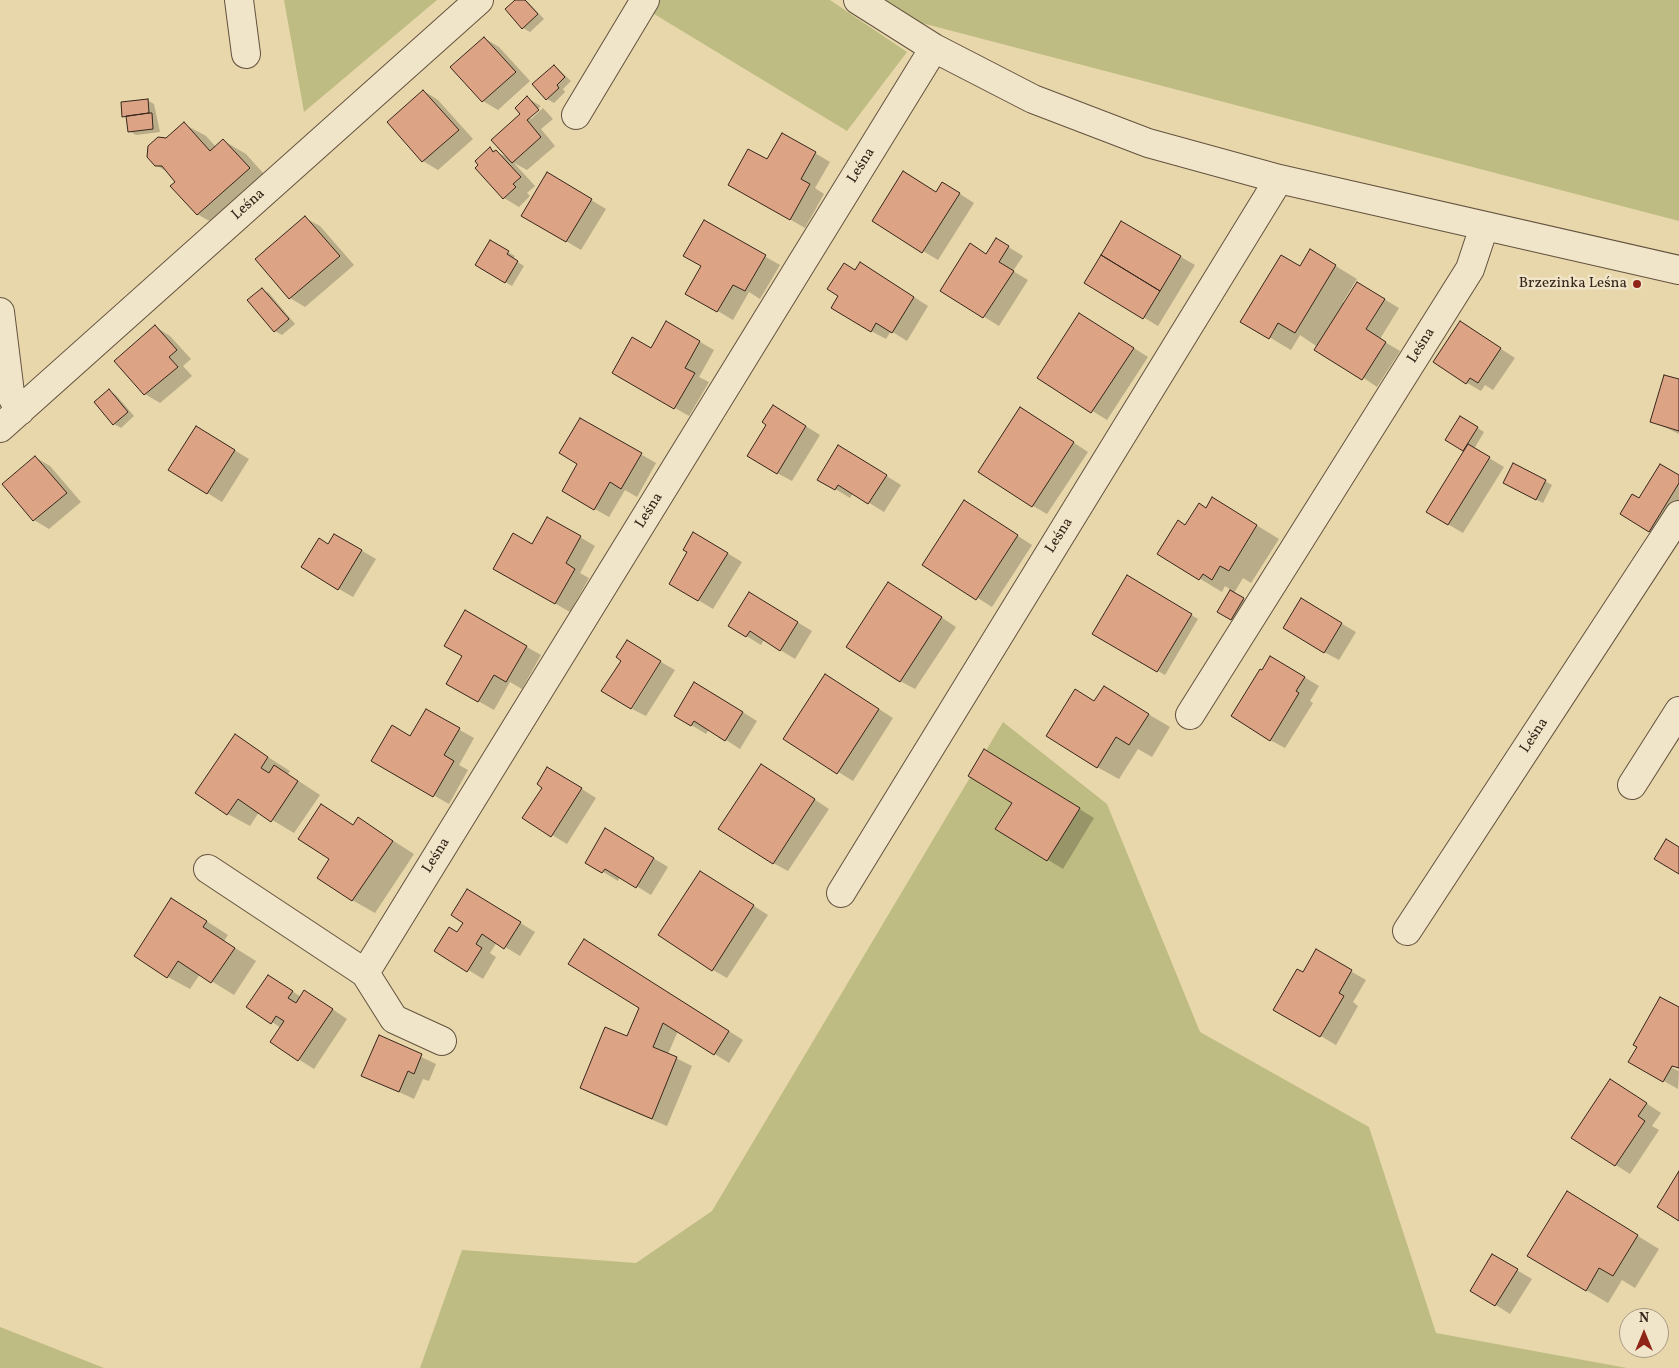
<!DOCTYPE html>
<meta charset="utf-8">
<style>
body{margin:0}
#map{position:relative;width:1679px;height:1368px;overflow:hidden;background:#e8d7aa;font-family:Vollkorn,serif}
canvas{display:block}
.north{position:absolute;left:1619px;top:1308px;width:50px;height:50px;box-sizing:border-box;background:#f0e5c8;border:1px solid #a69983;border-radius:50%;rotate:0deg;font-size:14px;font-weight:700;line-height:20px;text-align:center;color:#37261b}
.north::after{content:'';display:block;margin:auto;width:18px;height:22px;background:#8f2418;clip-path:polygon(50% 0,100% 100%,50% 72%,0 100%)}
</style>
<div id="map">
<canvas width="1679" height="1368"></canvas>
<div class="north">N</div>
</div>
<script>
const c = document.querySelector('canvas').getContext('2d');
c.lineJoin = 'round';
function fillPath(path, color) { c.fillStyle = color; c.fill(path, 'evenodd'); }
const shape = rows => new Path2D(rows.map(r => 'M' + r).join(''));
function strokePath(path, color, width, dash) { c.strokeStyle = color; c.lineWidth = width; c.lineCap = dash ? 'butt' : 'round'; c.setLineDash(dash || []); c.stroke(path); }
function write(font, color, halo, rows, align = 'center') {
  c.font = font + ' Vollkorn,serif'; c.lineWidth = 5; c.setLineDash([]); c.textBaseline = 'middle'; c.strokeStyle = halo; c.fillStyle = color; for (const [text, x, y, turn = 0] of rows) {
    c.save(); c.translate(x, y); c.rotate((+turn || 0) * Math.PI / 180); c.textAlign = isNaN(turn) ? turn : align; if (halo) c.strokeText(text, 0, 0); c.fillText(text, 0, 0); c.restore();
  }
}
fillPath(shape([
 [284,0,437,0,304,112],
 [631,0,830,0,907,52,847,131],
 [885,0,1679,0,1679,221,914,21],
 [1003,722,1107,804,1200,1032,1369,1127,1436,1333,1627,1368,420,1368,462,1250,636,1263,712,1211],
 [0,1327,104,1368,0,1368]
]), '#bebc83');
fillPath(shape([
 [517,0,527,1,544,19,530,32,523,28],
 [484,38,499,47,530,81,498,110,483,101],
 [555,66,571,81,563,89,565,92,554,103,547,99],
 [424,91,438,100,473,139,438,170,423,161,389,123],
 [527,98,541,106,529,117,531,119,543,108,553,119,541,129,555,146,527,170,514,163,535,186,527,193,530,196,519,207,504,198,477,168,490,149,509,158],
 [147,100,154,104,160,132,136,135,129,131,127,118,124,116],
 [184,124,206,136,216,147,224,141,246,154,271,182,220,227,197,214,177,182,169,173,156,165,166,139],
 [783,134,830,162,815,188,824,194,805,228,729,184,767,161],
 [548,174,606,209,581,250,523,215],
 [957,192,974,203,938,260,923,251],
 [305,218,320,226,354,265,305,307,290,298,257,259],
 [704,222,780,265,760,299,749,292,733,320,687,293,703,265],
 [1121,223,1195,265,1158,326,1086,283],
 [997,240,1023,256,1013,271,1028,280,999,326,942,291,987,255],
 [490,242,515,256,513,259,524,266,512,286,477,265],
 [1311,251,1357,279,1343,302,1345,303,1372,292,1399,308,1380,339,1400,351,1377,387,1300,335,1291,350,1242,321,1301,268],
 [856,271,875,272,928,306,907,341,891,331,886,339,871,331],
 [262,289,269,293,295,324,282,335,275,331],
 [667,323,714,350,699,377,709,382,689,416,613,373,652,350],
 [1094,323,1148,357,1107,420,1039,378],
 [156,327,170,336,191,359,183,366,192,376,160,403,145,394,116,361],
 [1475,332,1515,358,1493,390,1485,385,1481,391,1467,383],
 [1679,381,1679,434,1652,421],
 [109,391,116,395,134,416,121,428,114,424],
 [788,415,820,435,792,481,777,473],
 [1035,417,1088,452,1047,514,1033,506],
 [1460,417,1484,432,1474,449,1504,467,1463,533,1427,512,1465,450,1447,439],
 [580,419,656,463,637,497,625,490,609,517,563,491,579,463],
 [211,436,249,459,222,502,170,470],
 [853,455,901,485,884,512,853,493,850,498,819,479],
 [35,457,50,466,81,502,49,529,34,520],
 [1679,476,1679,515,1664,539,1649,531,1640,500],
 [1545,481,1552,485,1543,503,1511,487],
 [965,502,1032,545,992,607,924,564],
 [1207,509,1235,512,1279,539,1251,583,1243,578,1234,593,1250,603,1238,623,1219,611,1231,590,1225,586,1222,592,1159,554],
 [548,518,595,546,580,573,589,578,570,612,494,569,532,545],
 [335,535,376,559,353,597,339,589,328,545],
 [709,542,742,562,713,609,698,600],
 [1127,577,1198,619,1165,675,1094,633],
 [903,592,956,627,915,689,900,681],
 [1301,600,1356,632,1339,660,1324,652],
 [764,602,812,631,795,659,764,640,761,645,730,626],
 [465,612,541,655,522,689,510,682,494,710,448,684,464,656],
 [661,662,675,670,646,716,632,709],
 [1286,666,1319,686,1310,701,1313,703,1285,748,1270,740],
 [826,675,893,718,853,781,785,739],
 [710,692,757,721,740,749,709,729,706,734,675,715],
 [1126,701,1170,727,1152,757,1138,749,1119,779,1097,767],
 [426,711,474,738,459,765,468,770,449,804,373,761,411,738],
 [235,736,290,771,288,774,320,795,294,833,259,812,250,826,228,814],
 [1000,759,1094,818,1063,869,997,829,1013,803],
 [776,774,829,809,788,871,773,863],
 [563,777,596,798,567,844,524,818,543,787],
 [322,806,354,825,359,819,414,854,375,913,352,900,331,859],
 [620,838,668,867,651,895,620,876,618,881,587,862],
 [715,881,768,915,727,978,713,970],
 [482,899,535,932,520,956,497,942,490,953,496,957,483,979,436,950,457,934],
 [194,913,228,935,224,941,256,961,234,995,200,974,190,989,168,977],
 [599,949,743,1040,729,1063,678,1031,668,1054,692,1066,667,1126,596,1096,581,1088,628,1038,641,1008],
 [1316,951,1366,980,1353,1002,1358,1006,1336,1045,1275,1009,1303,974],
 [283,985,301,997,319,1000,347,1019,314,1069,271,1042,281,1028,248,1006],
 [1679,1009,1679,1069,1674,1065,1672,1068,1679,1071,1678,1089,1630,1062],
 [379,1037,436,1064,429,1081,423,1079,414,1099,363,1075],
 [1625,1089,1661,1113,1652,1126,1659,1130,1630,1174,1573,1138],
 [1589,1206,1659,1249,1635,1288,1622,1280,1608,1303,1586,1290],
 [1493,1256,1532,1279,1510,1314,1472,1290]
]), '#0003');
const building = shape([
 [515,0,525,0,538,14,522,29,505,9,515,0],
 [484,37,516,72,482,102,450,67,484,37],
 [554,65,565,77,557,85,559,88,546,100,532,84,554,65],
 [423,90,459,130,422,162,387,122,423,90],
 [527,96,539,110,527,120,541,137,512,163,491,140,520,114,515,108,527,96],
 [148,99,149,113,122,117,121,102,148,99],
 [149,113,152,113,153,129,128,132,126,116,149,113],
 [184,122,210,151,223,139,250,168,197,215,170,186,175,182,162,166,155,166,147,157,148,146,158,137,166,138,184,122],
 [782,133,816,152,801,179,810,184,790,220,728,185,748,149,767,159,782,133],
 [490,147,493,152,496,150,521,177,513,184,516,187,503,199,475,168,478,165,475,161,490,147],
 [903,171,936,192,942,182,960,193,922,253,872,221,903,171],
 [547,172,592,199,566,242,521,216,547,172],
 [305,216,340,256,289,299,255,259,305,216],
 [704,220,766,255,745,291,733,285,717,312,685,294,701,266,683,256,704,220],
 [1121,221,1181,256,1160,291,1101,255,1121,221],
 [996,238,1009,246,999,262,1014,271,983,318,940,291,970,243,986,254,996,238],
 [490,240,509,251,507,254,518,261,505,283,475,265,490,240],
 [1310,249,1336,265,1295,333,1278,323,1269,339,1240,322,1281,255,1300,266,1310,249],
 [1101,255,1160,291,1143,319,1084,283,1101,255],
 [860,262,914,297,892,333,876,323,871,332,831,308,838,296,827,289,844,263,855,270,860,262],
 [1357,282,1385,299,1366,329,1386,342,1362,380,1314,350,1357,282],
 [262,288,289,319,274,332,247,300,262,288],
 [1079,313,1134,348,1091,413,1037,378,1079,313],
 [666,321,700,341,685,368,695,373,674,409,612,373,632,337,651,348,666,321],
 [1460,321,1501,348,1478,383,1470,378,1466,384,1433,362,1460,321],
 [155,325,177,350,169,357,178,367,144,395,114,361,155,325],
 [1664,375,1679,379,1679,431,1650,422,1664,375],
 [109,389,128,412,113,425,94,402,109,389],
 [773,405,806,426,777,474,747,456,766,425,762,422,773,405],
 [1020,407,1074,442,1032,507,978,472,1020,407],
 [1460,416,1478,427,1463,451,1445,440,1460,416],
 [580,418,642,453,621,489,610,482,594,510,562,491,577,464,559,453,580,418],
 [196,426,235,450,207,494,168,470,196,426],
 [1468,444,1490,457,1448,525,1426,512,1468,444],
 [838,445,887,475,868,504,838,485,835,490,817,480,838,445],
 [35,456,67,493,33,521,2,484,35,456],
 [1513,463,1546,480,1536,500,1503,483,1513,463],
 [1660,464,1679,475,1679,483,1649,532,1620,514,1632,494,1639,498,1660,464],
 [1212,497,1257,525,1229,571,1220,566,1212,580,1203,574,1199,580,1157,554,1178,520,1185,525,1199,503,1206,508,1212,497],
 [964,500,1018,535,976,600,922,565,964,500],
 [547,517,581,536,566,563,575,569,555,604,493,569,513,533,532,544,547,517],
 [693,532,728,553,698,601,669,584,687,552,683,550,693,532],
 [334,534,362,550,338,590,301,567,319,538,328,544,334,534],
 [1127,575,1192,614,1157,672,1092,634,1127,575],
 [888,582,942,617,900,682,846,647,888,582],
 [1230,590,1244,598,1231,620,1217,612,1230,590],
 [749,592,798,622,780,651,750,631,746,637,728,626,749,592],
 [1301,598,1342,623,1324,653,1283,628,1301,598],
 [465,610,527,646,506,682,494,675,478,702,446,684,462,656,444,646,465,610],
 [627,640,661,661,631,709,601,691,621,661,616,657,627,640],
 [1270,656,1305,677,1296,691,1299,693,1270,741,1231,716,1260,669,1262,670,1270,656],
 [825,674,879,709,837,774,783,739,825,674],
 [694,682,743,712,725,741,694,721,691,726,674,716,694,682],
 [1104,686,1149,714,1129,745,1116,737,1097,768,1046,736,1075,689,1094,701,1104,686],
 [426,709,460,728,444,755,454,761,433,797,371,761,392,725,410,736,426,709],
 [235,734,268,757,261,768,269,773,274,765,298,781,271,822,238,799,227,815,195,793,235,734],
 [984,749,1080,808,1047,861,995,829,1012,803,968,776,984,749],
 [761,764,815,799,773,864,718,829,761,764],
 [547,767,582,788,551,837,522,818,542,788,537,784,547,767],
 [321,804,353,825,358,817,393,841,352,901,317,878,329,859,298,839,321,804],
 [605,828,654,858,636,888,605,869,602,873,585,863,605,828],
 [1666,839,1679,847,1679,874,1654,859,1666,839],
 [700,871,754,905,712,971,658,935,700,871],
 [467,889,521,922,504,949,482,934,476,944,482,948,467,972,434,951,449,927,457,932,463,923,451,915,467,889],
 [171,898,207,921,203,927,235,948,211,983,178,961,167,978,134,956,171,898],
 [584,939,729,1031,714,1055,663,1023,653,1047,677,1057,652,1119,580,1088,605,1027,627,1036,639,1008,568,964,584,939],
 [1316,949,1352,970,1339,993,1344,996,1320,1037,1273,1010,1297,969,1303,972,1316,949],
 [268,975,293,991,288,998,296,1003,304,990,333,1009,298,1061,270,1042,284,1021,276,1016,271,1024,246,1007,268,975],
 [1660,997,1679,1007,1679,1068,1672,1066,1663,1082,1628,1062,1637,1047,1633,1045,1660,997],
 [379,1035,422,1054,414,1074,408,1071,399,1092,361,1076,379,1035],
 [1610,1079,1647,1103,1638,1116,1645,1121,1615,1166,1571,1138,1610,1079],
 [1679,1171,1679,1221,1657,1207,1679,1171],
 [1567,1191,1638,1235,1613,1276,1599,1268,1586,1291,1527,1256,1567,1191],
 [1492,1254,1518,1269,1495,1306,1470,1291,1492,1254]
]);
fillPath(building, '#dca385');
strokePath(building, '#37261b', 1);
const minor = shape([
 [239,0,246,54],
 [858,0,934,48,1033,99,1148,143,1279,179,1679,270],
 [576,115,645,0],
 [0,312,10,393,20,411],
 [0,428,479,0],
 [1190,715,1470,269,1484,227],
 [1632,785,1679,711],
 [208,869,365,973,394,1019,442,1041],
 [841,893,1279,179],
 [1407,931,1679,515],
 [365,973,934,48]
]);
strokePath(minor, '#63523f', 30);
strokePath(minor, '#f0e5c8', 28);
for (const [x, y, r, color] of [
 [1637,284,5,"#8f2418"]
]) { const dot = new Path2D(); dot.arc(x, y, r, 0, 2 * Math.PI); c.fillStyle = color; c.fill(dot); strokePath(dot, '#f0e5c8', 2); }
write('15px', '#37261b', '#f0e5c8', [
 ["Leśna",862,166,-58],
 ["Leśna",249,205,-42],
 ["Leśna",1422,346,-58],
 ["Leśna",650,511,-58],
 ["Leśna",1060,536,-58],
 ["Leśna",1535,736,-57],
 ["Leśna",437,856,-58]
]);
write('15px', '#37261b', '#f0e5c8', [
 ["Brzezinka Leśna",1627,284]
], 'right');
</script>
